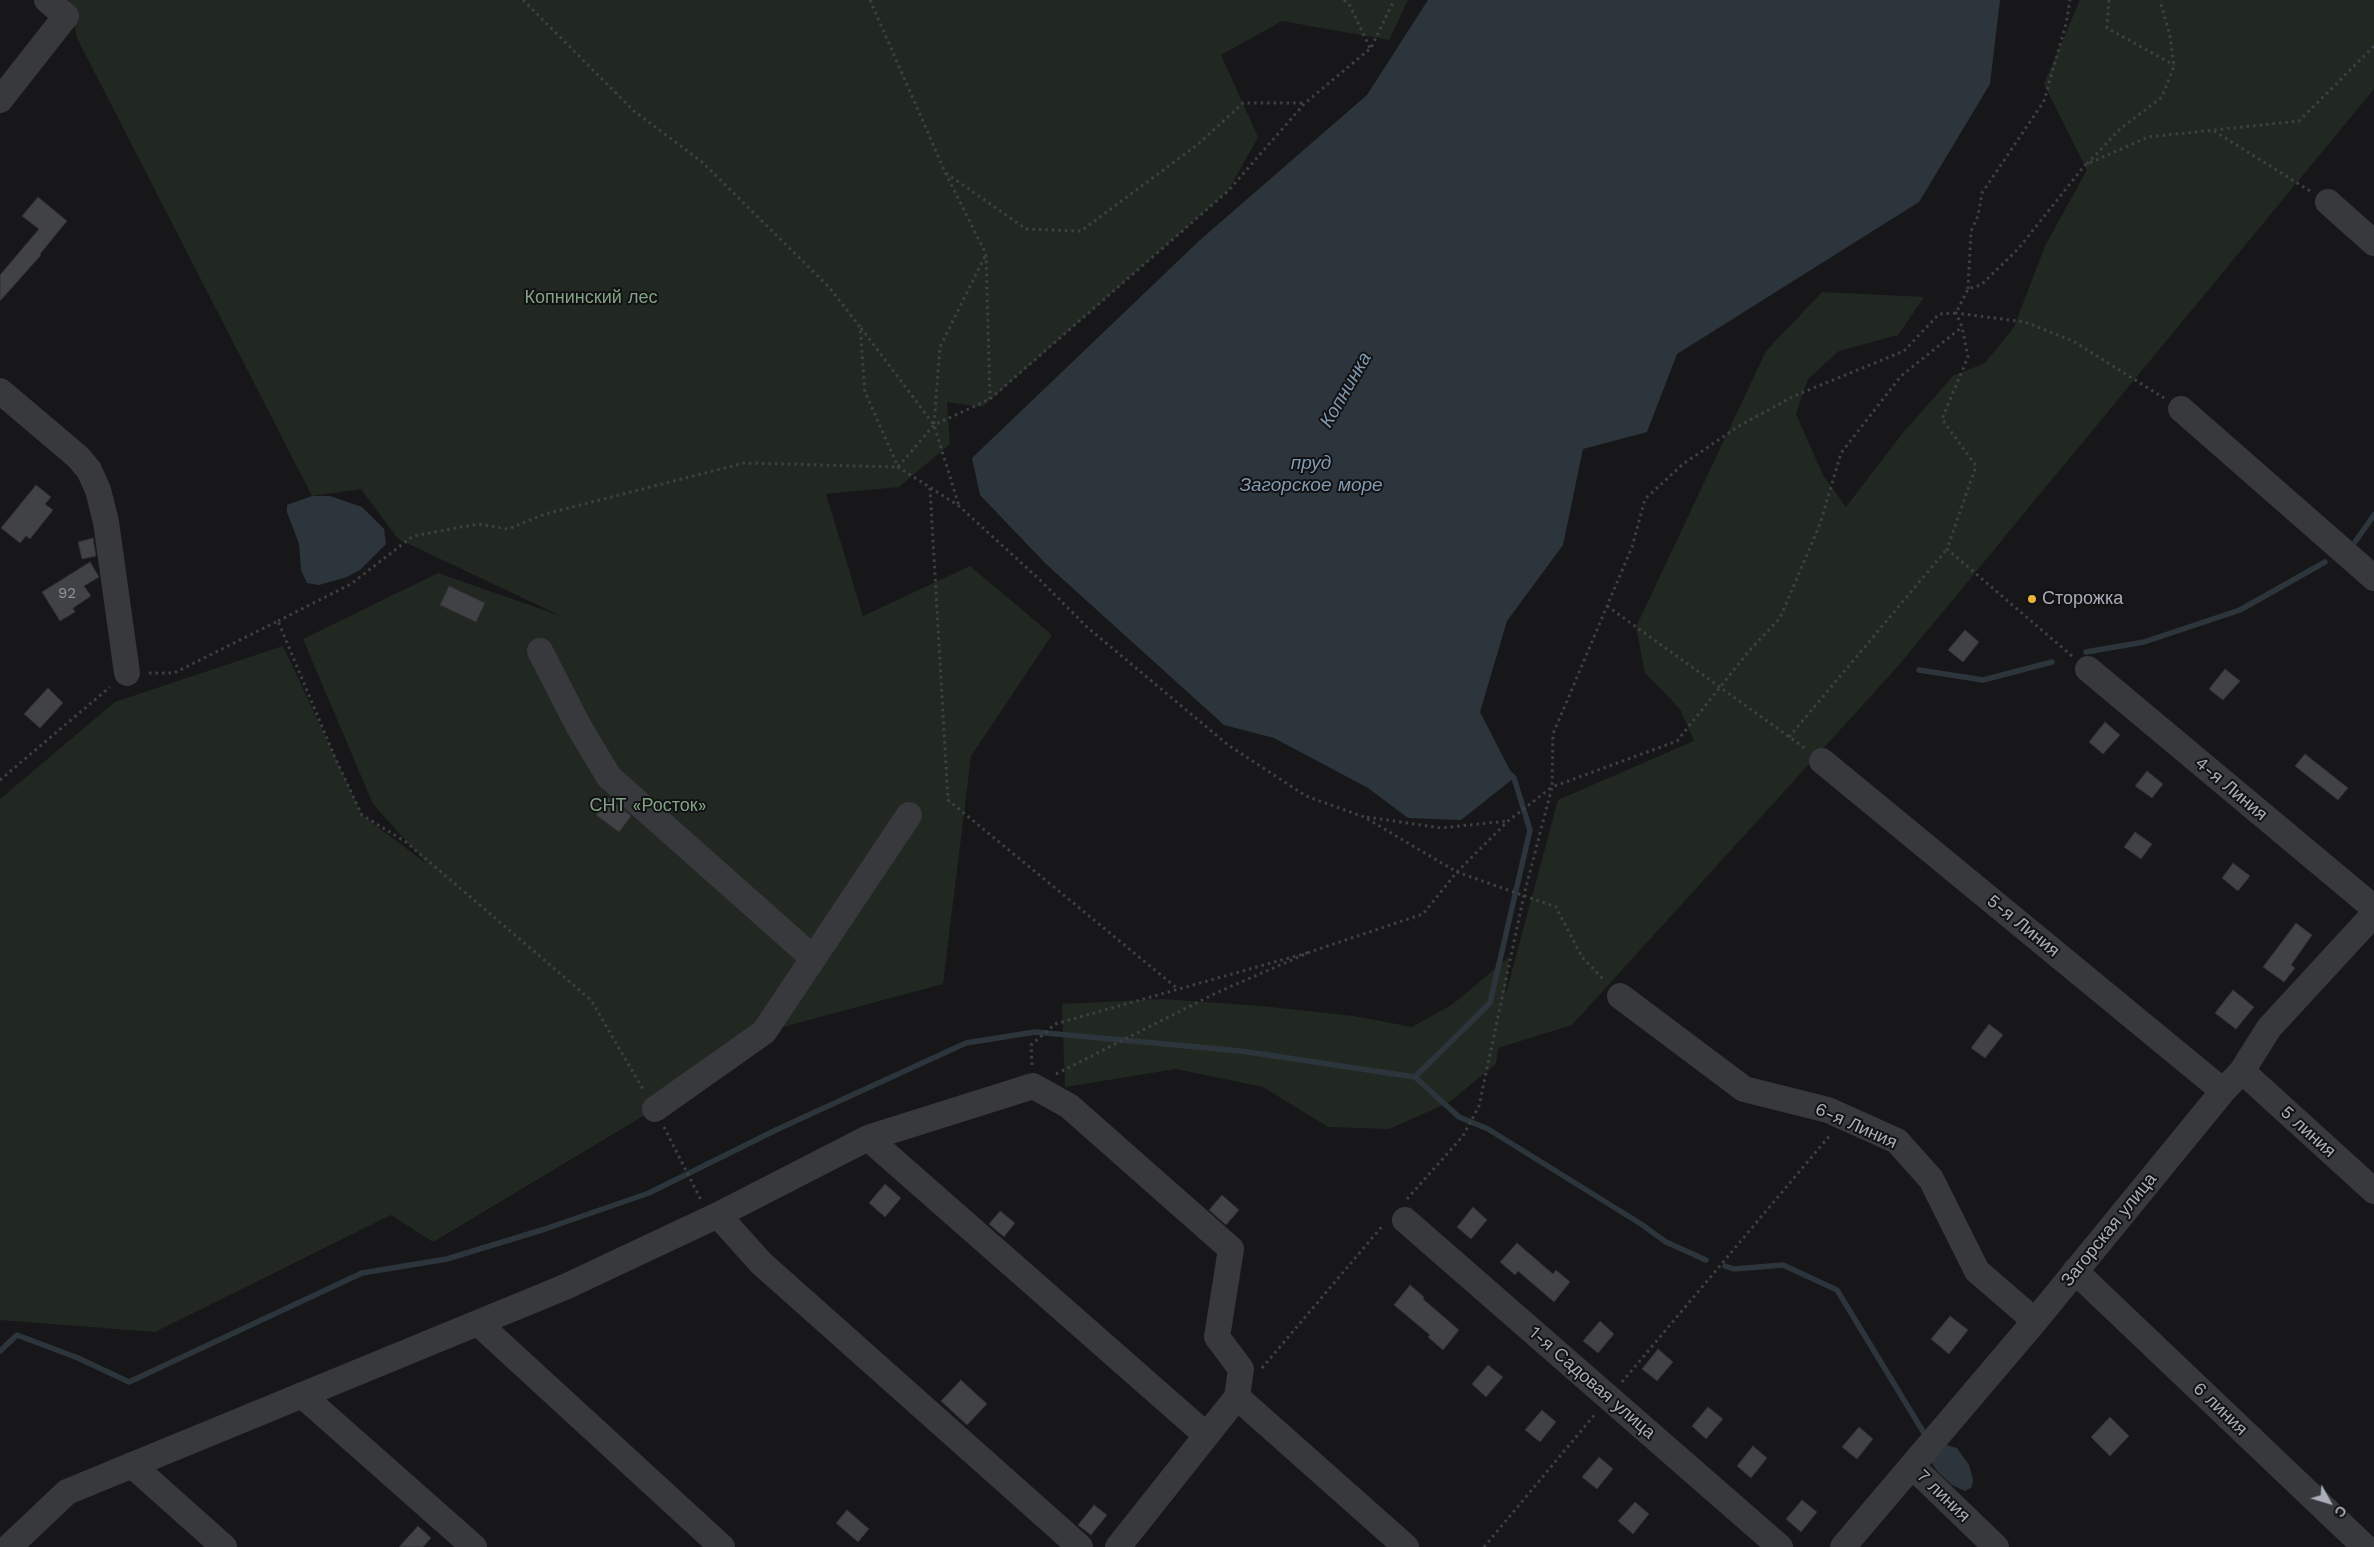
<!DOCTYPE html>
<meta charset="utf-8">
<style>
body{margin:0}
#map{position:relative;width:2374px;height:1547px;overflow:hidden;background:#171719;font-family:"Work Sans",sans-serif}
canvas{display:block}
.north{position:absolute;left:2304px;top:1477px;width:50px;height:50px;-webkit-text-stroke:4px #121214;paint-order:stroke;rotate:129deg;font-size:14px;font-weight:700;line-height:20px;text-align:center;color:#a9adb8}
.north::after{content:'';display:block;margin:auto;width:18px;height:22px;background:#a9adb8;clip-path:polygon(50% 0,100% 100%,50% 72%,0 100%)}
</style>
<div id="map">
<canvas width="2374" height="1547"></canvas>
<div class="north">С</div>
</div>
<script>
const c = document.querySelector('canvas').getContext('2d');
c.lineJoin = 'round';
function fillPath(path, color) { c.fillStyle = color; c.fill(path, 'evenodd'); }
const shape = rows => new Path2D(rows.map(r => 'M' + r).join(''));
function strokePath(path, color, width, dash) { c.strokeStyle = color; c.lineWidth = width; c.lineCap = dash ? 'butt' : 'round'; c.setLineDash(dash || []); c.stroke(path); }
function write(font, color, halo, rows, align = 'center') {
  c.font = font + ' "Work Sans",sans-serif'; c.lineWidth = 4; c.setLineDash([]); c.textBaseline = 'middle'; c.strokeStyle = halo; c.fillStyle = color; for (const [text, x, y, turn = 0] of rows) {
    c.save(); c.translate(x, y); c.rotate((+turn || 0) * Math.PI / 180); c.textAlign = isNaN(turn) ? turn : align; if (halo) c.strokeText(text, 0, 0); c.fillText(text, 0, 0); c.restore();
  }
}
fillPath(shape([
 [69,0,1408,0,1389,40,1282,21,1221,55,1258,137,1228,191,982,407,947,402,950,444,899,487,826,494,863,616,970,566,1052,635,971,756,943,984,764,1032,655,1109,433,1242,391,1215,155,1332,0,1320,0,799,115,702,283,646,362,815,427,864,373,804,303,639,438,573,561,616,398,539,361,489,312,496,77,38],
 [2080,0,2374,0,2374,89,1899,665,1572,1025,1498,1048,1496,1064,1448,1103,1389,1129,1328,1127,1263,1087,1176,1069,1065,1087,1062,1004,1162,999,1261,1006,1354,1016,1412,1027,1453,1004,1509,957,1505,997,1558,800,1694,741,1680,709,1645,673,1636,627,1766,351,1822,292,1924,297,1898,335,1839,351,1808,379,1796,414,1823,475,1846,507,1902,434,1953,376,1985,363,2014,327,2045,246,2087,170,2044,84]
]), '#212822');
fillPath(shape([
 [1428,0,2000,0,1990,84,1919,202,1677,354,1647,432,1583,449,1563,545,1507,621,1480,712,1514,778,1461,820,1408,818,1368,788,1274,738,1224,725,1046,564,980,495,972,458,1200,240,1367,95],
 [312,496,330,496,362,507,384,529,386,544,360,570,347,577,319,585,307,583,301,570,299,544,287,512,287,505],
 [1946,1445,1957,1448,1969,1465,1973,1479,1972,1487,1965,1491,1952,1485,1937,1471,1930,1460]
]), '#2d353c');
strokePath(shape([
 [2355,542,2374,515],
 [2086,652,2144,642,2240,610,2325,562],
 [1919,670,1983,680,2052,662],
 [1415,1077,1459,1117,1488,1129,1641,1224,1666,1242,1706,1260],
 [1725,1266,1734,1269,1783,1265,1837,1290,1927,1438],
 [0,1351,17,1335,78,1358,129,1382,362,1273,447,1259,545,1229,649,1193,778,1129,966,1043,1035,1032,1241,1051,1415,1077,1490,1003,1530,830,1514,778,1510,774]
]), '#2d353c', 5.5);
const building = shape([
 [38,197,67,221,40,254,41,255,0,301,0,275,39,229,22,216,38,197],
 [36,485,51,497,45,504,53,510,30,539,26,536,20,543,1,528,36,485],
 [93,538,96,556,82,559,78,542,93,538],
 [90,562,99,577,84,586,91,596,73,608,75,612,60,621,42,592,90,562],
 [449,586,485,603,476,622,440,605,449,586],
 [1965,630,1979,642,1963,662,1948,650,1965,630],
 [2225,669,2240,681,2223,700,2209,689,2225,669],
 [48,688,63,703,40,728,24,714,48,688],
 [2105,722,2120,735,2103,754,2089,742,2105,722],
 [2305,754,2348,788,2338,800,2295,766,2305,754],
 [2147,771,2163,784,2152,798,2135,786,2147,771],
 [609,798,631,816,619,832,596,815,609,798],
 [2135,832,2152,844,2141,859,2124,847,2135,832],
 [2233,863,2250,876,2238,891,2222,878,2233,863],
 [2296,923,2312,935,2291,965,2295,968,2284,982,2263,967,2296,923],
 [2233,990,2254,1007,2236,1029,2215,1013,2233,990],
 [1989,1024,2003,1035,1985,1058,1971,1048,1989,1024],
 [885,1184,901,1198,885,1217,869,1203,885,1184],
 [1222,1195,1239,1210,1226,1225,1209,1210,1222,1195],
 [1473,1207,1487,1220,1471,1239,1457,1227,1473,1207],
 [1000,1211,1015,1223,1004,1237,989,1224,1000,1211],
 [1517,1243,1553,1274,1556,1270,1570,1282,1554,1302,1518,1271,1515,1275,1500,1262,1517,1243],
 [1410,1285,1424,1297,1423,1299,1459,1330,1443,1350,1428,1337,1430,1335,1394,1305,1410,1285],
 [1950,1316,1968,1330,1949,1354,1931,1339,1950,1316],
 [1600,1321,1614,1334,1598,1353,1583,1341,1600,1321],
 [1658,1349,1673,1362,1657,1381,1642,1369,1658,1349],
 [1488,1365,1503,1377,1486,1397,1472,1384,1488,1365],
 [961,1380,987,1404,967,1425,941,1401,961,1380],
 [1708,1407,1723,1419,1706,1439,1692,1426,1708,1407],
 [1542,1410,1556,1422,1540,1442,1525,1430,1542,1410],
 [2110,1417,2129,1436,2110,1456,2091,1437,2110,1417],
 [1859,1427,1873,1439,1857,1459,1842,1447,1859,1427],
 [1753,1446,1767,1458,1751,1478,1737,1466,1753,1446],
 [1599,1457,1613,1469,1597,1489,1582,1477,1599,1457],
 [1802,1500,1817,1512,1801,1532,1786,1519,1802,1500],
 [1635,1502,1649,1514,1633,1534,1618,1521,1635,1502],
 [1094,1505,1107,1515,1091,1535,1078,1525,1094,1505],
 [847,1510,869,1529,858,1542,836,1523,847,1510],
 [418,1526,431,1538,423,1547,399,1547,418,1526]
]);
fillPath(building, '#414246');
strokePath(building, '#313134', 1);
strokePath(shape([
 [523,0,634,111,702,162,829,287,860,327,865,392,898,467,959,506,1040,580,1087,627,1228,745,1306,796,1364,817,1457,872,1556,907,1582,957,1605,981],
 [870,0,945,172,986,254,990,399],
 [1344,0,1350,6,1370,48],
 [2109,0,2107,28,2174,65],
 [2214,131,2310,191],
 [2087,164,2120,129,2162,97,2174,66,2170,36,2160,0],
 [946,173,1026,229,1081,231,1197,145,1243,103,1304,103],
 [1968,289,1971,231,1978,216,1982,193,2044,101,2066,24,2070,0],
 [861,328,934,425,959,506],
 [934,424,940,347,986,254],
 [930,488,948,800,1178,989],
 [1607,606,1806,749],
 [278,621,351,584,413,536,478,524,508,529,545,514,744,463,898,467,934,425,990,399,1228,191,1305,103,1371,48,1394,0],
 [2072,656,1947,549,1976,466,1942,419,1968,357,1962,327,1956,313,2025,322,2073,341,2164,398],
 [149,673,174,673,278,621,336,760,362,815,406,842,591,1000,644,1091],
 [1789,737,1947,549],
 [0,780,110,687],
 [1367,817,1441,828,1507,821],
 [1032,1065,1031,1045,1055,1024,1310,952],
 [1056,1074,1216,993,1310,952,1423,914,1457,872,1508,821,1552,787,1553,734,1632,547,1645,499,1683,464,1739,426,1794,396,1904,351,1939,314,1956,313,1968,289,1981,285,2018,249,2085,165,2148,137,2299,121,2374,46],
 [664,1127,701,1200],
 [1407,1199,1463,1136,1479,1106,1524,895,1552,787,1677,741,1749,651,1780,618,1820,524,1841,453,1901,376,1962,327],
 [1262,1368,1384,1224],
 [1622,1382,1831,1134],
 [1484,1547,1596,1413]
]), '#3e4044', 3, [2.5, 4]);
strokePath(shape([
 [0,100,66,16,47,0],
 [2328,202,2374,243],
 [0,391,78,457,89,470,98,490,106,522,127,673],
 [2181,409,2374,578],
 [540,651,579,727,609,777,813,958],
 [2088,669,2374,908],
 [1822,761,2223,1091],
 [1620,996,1744,1089,1828,1110,1897,1141,1931,1179,1977,1271,2035,1321],
 [2242,1071,2374,1191],
 [655,1109,764,1032,909,815],
 [868,1138,1206,1435],
 [718,1215,761,1263,1080,1547],
 [1405,1220,1780,1547],
 [2075,1271,2365,1547],
 [478,1323,722,1547],
 [302,1395,474,1547],
 [1237,1397,1406,1547],
 [132,1465,224,1547],
 [1912,1466,1996,1547],
 [9,1547,67,1492,565,1287,718,1215,868,1138,1033,1086,1069,1106,1231,1249,1217,1337,1241,1369,1237,1397,1118,1547],
 [1843,1547,2035,1321,2223,1091,2242,1071,2269,1028,2374,914]
]), '#38393d', 26);
for (const [x, y, r, color] of [
 [2032,599,5,"#edb33a"]
]) { const dot = new Path2D(); dot.arc(x, y, r, 0, 2 * Math.PI); c.fillStyle = color; c.fill(dot); strokePath(dot, '#121214', 2); }
write('15px', '#8f929c', null, [
 ["92",67,594]
]);
write('18px', '#81a383', '#121214', [
 ["Копнинский лес",591,298],
 ["СНТ «Росток»",648,806]
]);
write('18px', '#a9adb8', '#121214', [
 ["Сторожка",2042,599]
], 'left');
write('18px', '#a9adb8', '#121214', [
 ["4-я Линия",2231,789,40],
 ["5-я Линия",2023,926,39],
 ["6-я Линия",1856,1126,24],
 ["5 линия",2308,1132,42],
 ["Загорская улица",2109,1230,-51],
 ["1-я Садовая улица",1592,1383,41],
 ["6 линия",2220,1409,44],
 ["7 линия",1943,1496,44]
]);
write('italic 19px', '#819bb2', '#121214', [
 ["Копнинка",1346,390,-60],
 ["пруд",1311,463],
 ["Загорское море",1311,485]
]);
</script>
